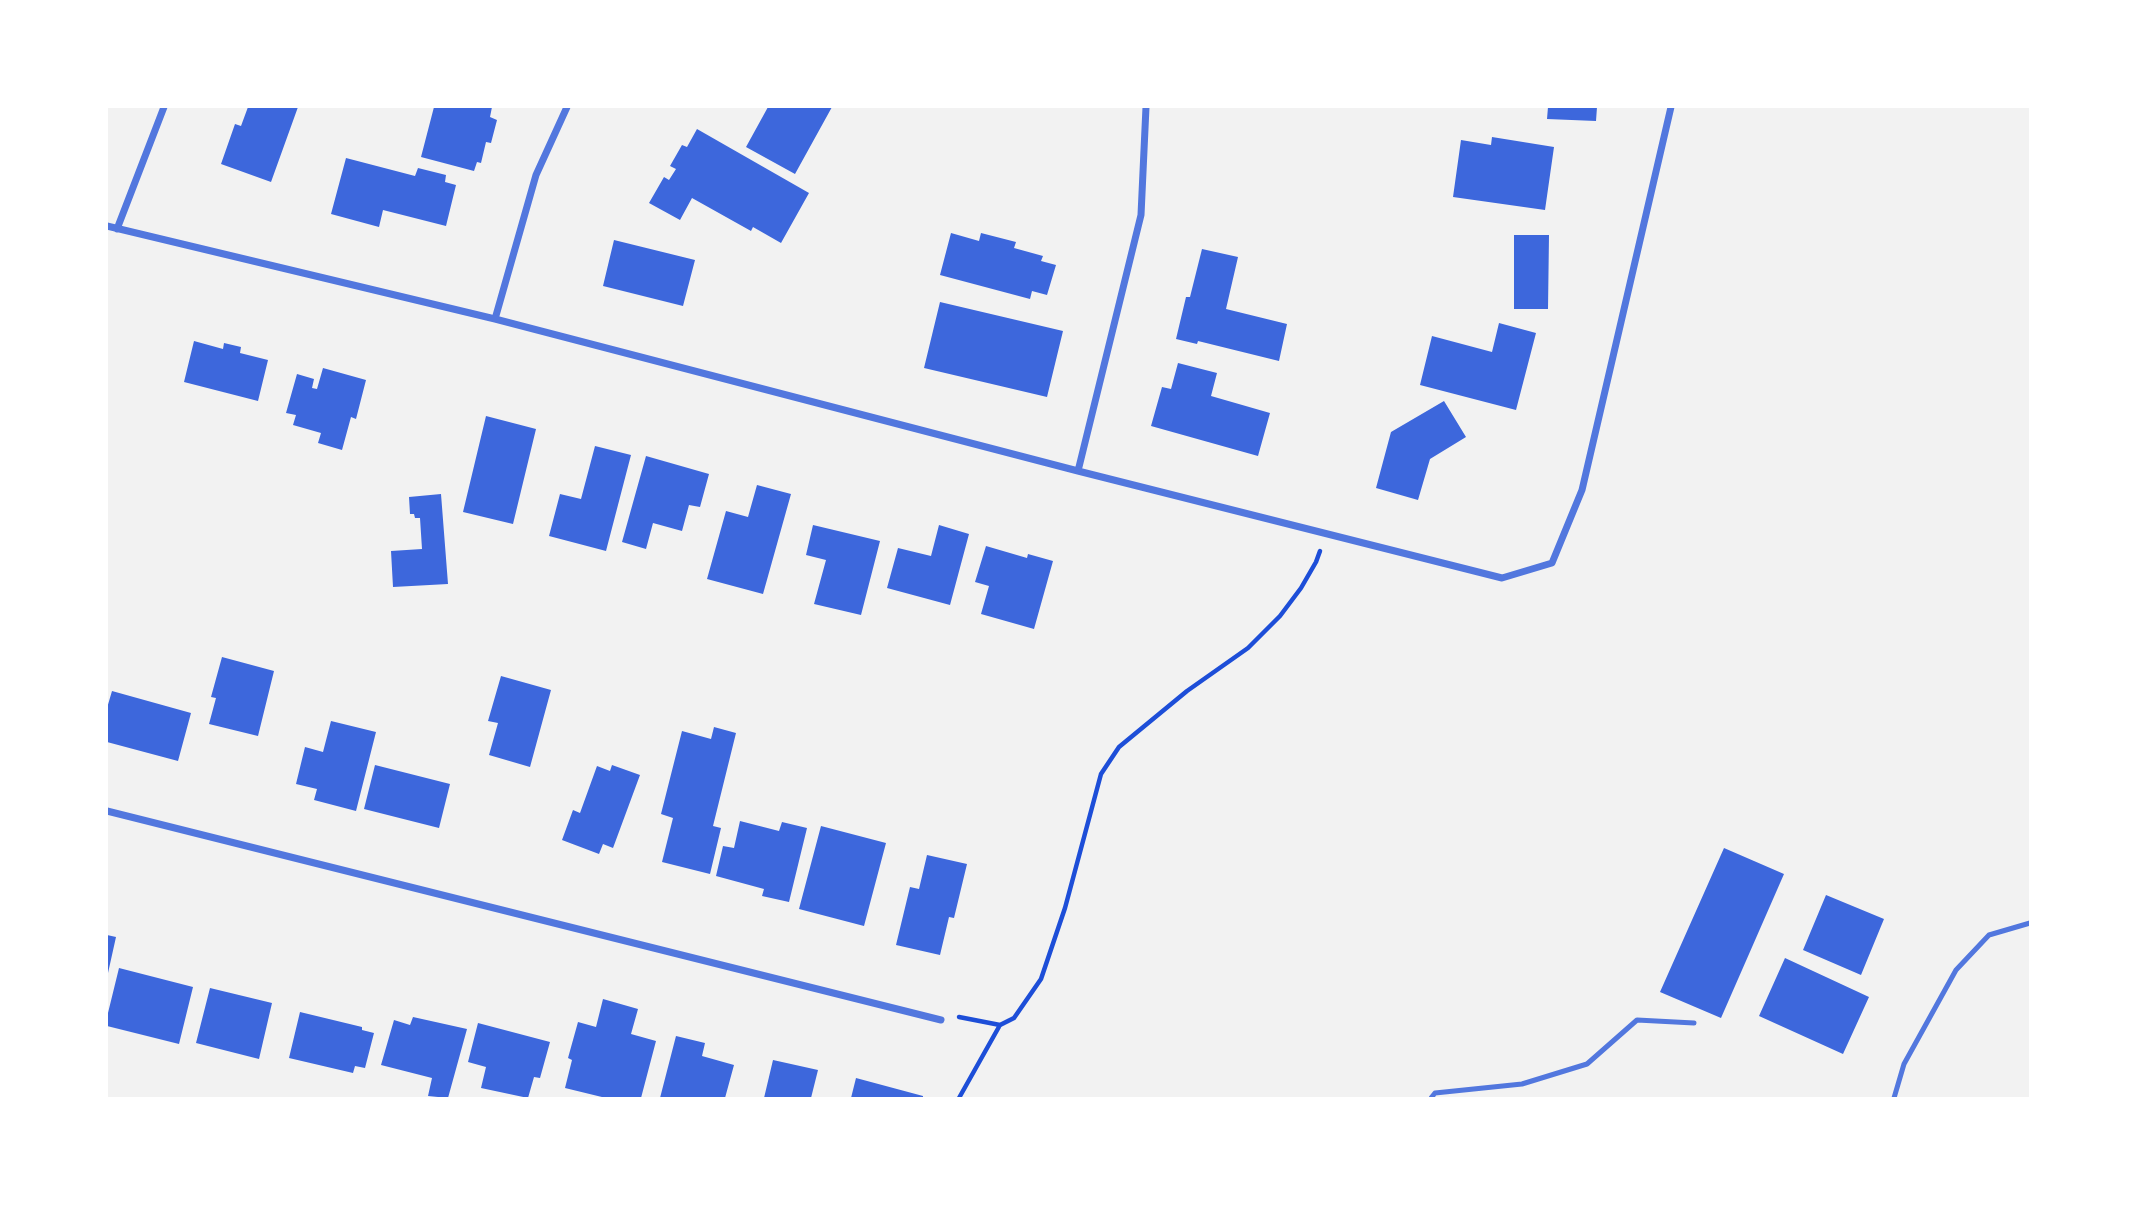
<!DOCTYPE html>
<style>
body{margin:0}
#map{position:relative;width:2137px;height:1205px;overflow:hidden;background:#f2f2f2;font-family:"Noto Sans",sans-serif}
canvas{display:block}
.frame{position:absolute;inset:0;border:108px solid #fff;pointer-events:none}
</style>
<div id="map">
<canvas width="2137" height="1205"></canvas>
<div class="frame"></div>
</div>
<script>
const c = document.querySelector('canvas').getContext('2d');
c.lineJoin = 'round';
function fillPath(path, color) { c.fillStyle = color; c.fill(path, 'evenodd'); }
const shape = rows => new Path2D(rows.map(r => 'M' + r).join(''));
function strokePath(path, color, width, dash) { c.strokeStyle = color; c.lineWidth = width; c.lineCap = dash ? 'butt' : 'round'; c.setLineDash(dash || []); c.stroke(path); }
fillPath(shape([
 [248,107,298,107,271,182,221,164,235,124,241,126],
 [434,107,492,107,490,117,497,120,491,143,486,142,481,163,477,162,474,171,421,157],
 [768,107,832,107,795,174,746,147],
 [1548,107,1597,107,1596,121,1547,119],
 [697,129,809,193,781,243,753,227,751,231,692,198,680,220,649,203,664,177,669,180,676,169,670,166,682,145,687,147],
 [1492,137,1554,147,1545,210,1453,197,1461,140,1491,145],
 [346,158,415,176,418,168,446,175,445,182,456,185,446,226,383,210,379,227,331,214],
 [951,233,979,241,981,233,1016,242,1014,248,1043,256,1041,261,1056,265,1047,295,1032,291,1030,299,940,275],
 [1514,235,1549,235,1548,309,1514,309],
 [614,240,695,260,683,306,603,286],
 [1202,249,1238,257,1226,309,1287,324,1279,361,1198,341,1197,344,1176,339,1186,297,1190,297],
 [940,302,1063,331,1047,397,924,368],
 [1499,323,1536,333,1516,410,1420,385,1432,336,1492,352],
 [194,341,223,349,224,343,241,347,240,353,268,360,258,401,184,382],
 [1178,363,1217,373,1211,396,1270,413,1258,456,1151,426,1162,387,1171,389],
 [323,368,366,380,356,419,351,417,342,450,318,443,321,433,293,425,296,415,286,413,297,374,314,379,312,388,317,389],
 [1444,401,1466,437,1430,459,1418,500,1376,488,1391,432],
 [486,416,536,429,513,524,463,512],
 [595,446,631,455,606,551,549,536,560,494,581,499],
 [646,456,709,474,700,507,689,505,682,531,653,523,646,549,622,542],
 [757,485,791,494,763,594,707,579,726,511,748,517],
 [441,494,448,584,393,587,391,551,422,549,420,518,415,518,414,514,410,514,409,497],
 [813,525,880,541,861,615,814,604,826,560,806,555],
 [939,525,969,534,950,605,887,588,898,548,931,556],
 [986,546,1027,558,1028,554,1053,561,1034,629,981,614,989,586,975,582],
 [222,657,274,671,258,736,209,724,216,698,211,697],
 [501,676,551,690,530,767,489,755,498,723,488,721],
 [112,691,191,713,178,761,107,742,107,708],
 [331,721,376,732,356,811,314,800,317,789,296,784,305,747,323,752],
 [714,727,736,733,713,826,721,828,710,874,662,862,673,818,661,814,682,731,711,739],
 [375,765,450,784,439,828,364,809],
 [612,765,640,775,613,848,603,844,599,854,562,840,573,810,580,813,597,766,610,771],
 [740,821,779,831,782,822,807,828,789,902,762,896,764,889,716,876,723,846,734,848],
 [821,826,886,843,864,926,799,909],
 [1724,848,1784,874,1721,1018,1660,992],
 [927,855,967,864,954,918,949,917,940,955,896,945,910,887,919,889],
 [1826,895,1884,919,1861,975,1803,950],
 [107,935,116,937,108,973,107,972],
 [1785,958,1869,997,1843,1054,1759,1016],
 [119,968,193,987,179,1044,107,1026,107,1017],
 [210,988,272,1003,259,1059,196,1043],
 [603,999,638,1009,631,1034,656,1041,641,1098,606,1098,565,1088,572,1060,568,1058,578,1022,596,1027],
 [300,1012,362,1027,362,1030,374,1033,365,1068,355,1066,353,1073,289,1058],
 [413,1017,467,1029,448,1098,428,1096,432,1078,381,1065,394,1020,410,1025],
 [478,1023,550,1042,540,1078,534,1077,528,1098,481,1088,486,1067,468,1062],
 [676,1036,705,1043,702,1056,734,1065,725,1098,660,1098],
 [773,1060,818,1070,811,1098,764,1098],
 [856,1078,923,1096,923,1098,851,1098]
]), '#3d67dc');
strokePath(shape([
 [959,1017,1000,1025],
 [959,1098,1000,1025,1014,1018,1041,979,1065,908,1101,774,1119,747,1187,691,1248,648,1280,616,1301,588,1316,562,1320,551]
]), '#1d4ed8', 4.5);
strokePath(shape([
 [1431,1098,1435,1093,1522,1084,1587,1064,1637,1020,1694,1023],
 [1894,1098,1904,1064,1956,970,1989,935,2030,923]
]), '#5277de', 5);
strokePath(shape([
 [107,226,495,319,1078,471,1502,578,1552,563,1582,490,1671,107],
 [117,229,164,107],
 [495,319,536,175,567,107],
 [1078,471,1141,215,1146,107],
 [107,811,941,1020]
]), '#5277de', 7);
</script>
